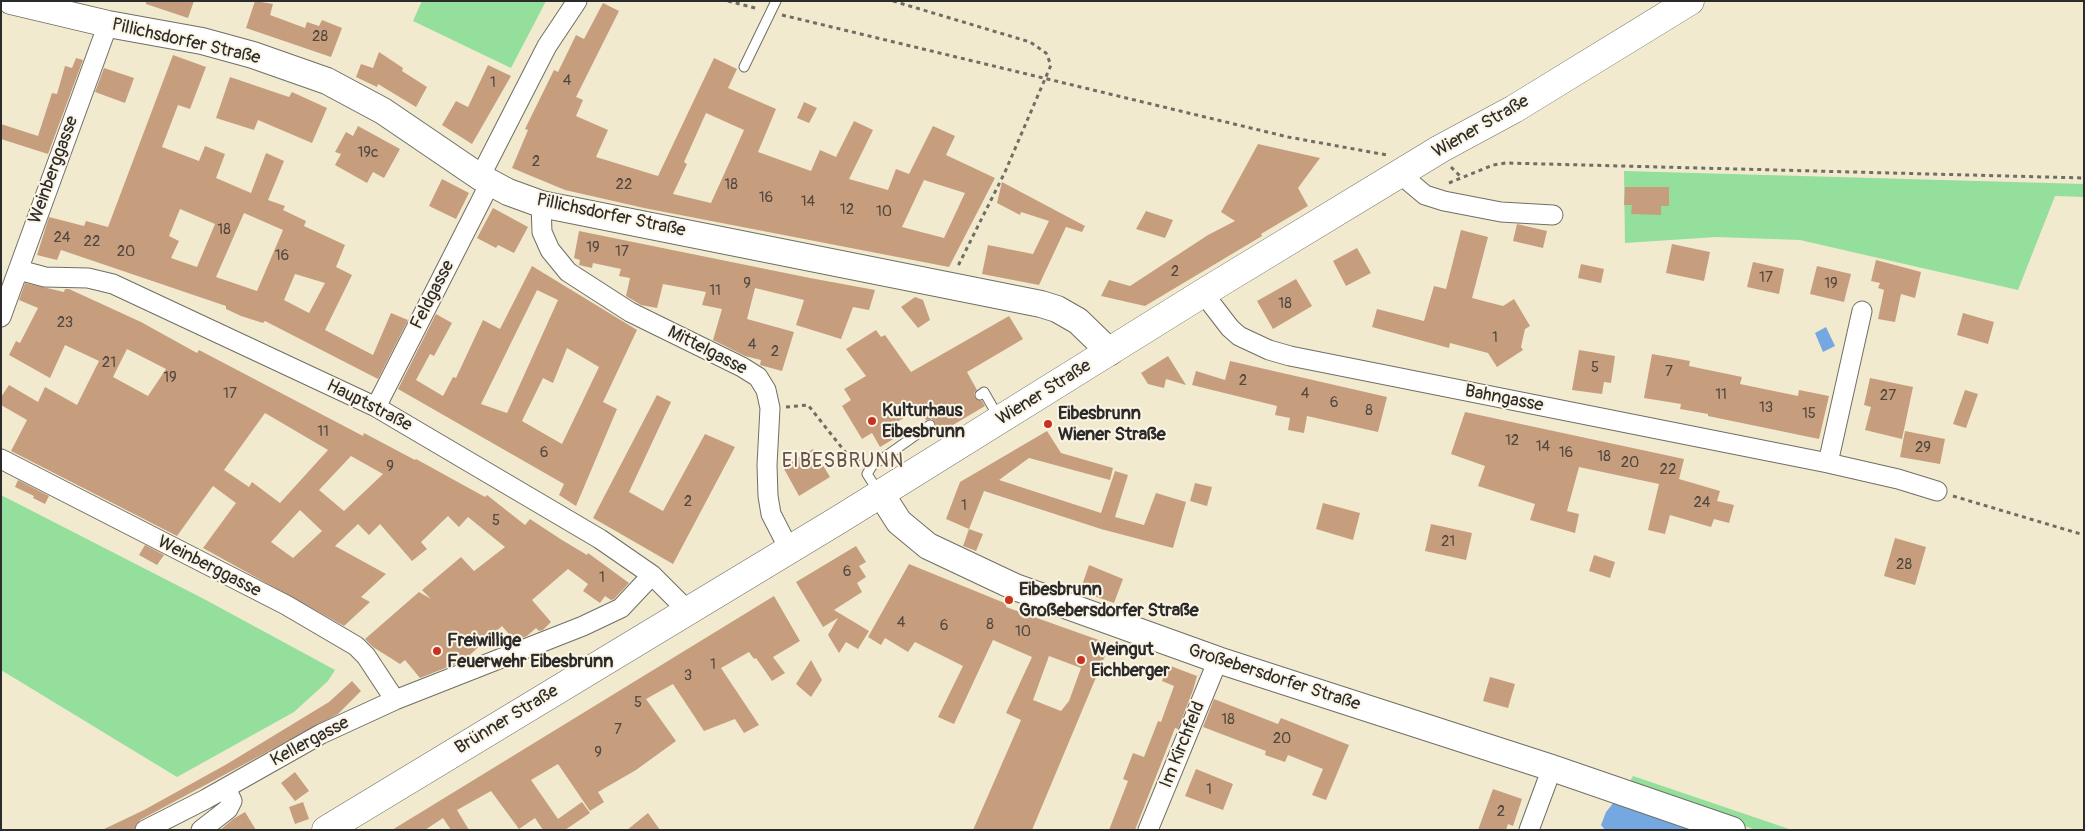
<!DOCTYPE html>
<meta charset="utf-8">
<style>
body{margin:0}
#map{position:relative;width:2085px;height:831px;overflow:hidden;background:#f1eacf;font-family:Pangolin,sans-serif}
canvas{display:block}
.frame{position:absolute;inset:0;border:2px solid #2b2b2b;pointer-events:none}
</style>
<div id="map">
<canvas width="2085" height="831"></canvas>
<div class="frame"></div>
</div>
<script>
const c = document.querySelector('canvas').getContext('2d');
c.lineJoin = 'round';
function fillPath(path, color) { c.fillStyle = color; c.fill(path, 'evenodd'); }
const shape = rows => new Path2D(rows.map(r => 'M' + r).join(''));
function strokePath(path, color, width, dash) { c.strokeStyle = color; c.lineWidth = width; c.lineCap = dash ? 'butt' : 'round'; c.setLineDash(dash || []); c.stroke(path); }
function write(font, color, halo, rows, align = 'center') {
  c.font = font + ' Pangolin,sans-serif'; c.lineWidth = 4; c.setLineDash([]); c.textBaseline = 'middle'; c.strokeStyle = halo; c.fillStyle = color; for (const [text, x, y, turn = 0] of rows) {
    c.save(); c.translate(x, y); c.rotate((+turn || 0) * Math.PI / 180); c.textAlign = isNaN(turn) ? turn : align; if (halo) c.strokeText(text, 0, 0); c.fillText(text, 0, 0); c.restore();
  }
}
fillPath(shape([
 [422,1,546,1,511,68,413,21],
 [1624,171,2084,184,2084,197,2055,196,2018,290,1800,240,1716,237,1625,243],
 [1,495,204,599,335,670,328,681,294,712,177,777,1,670],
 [1633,776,1792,830,1756,830,1629,783]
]), '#93df9b');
fillPath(shape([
 [1826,327,1835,346,1823,352,1815,333],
 [1614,802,1692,830,1605,830,1601,825,1606,812]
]), '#75a8e1');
fillPath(shape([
 [146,1,194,1,188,18,146,4],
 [255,1,273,4,270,15,305,28,307,22,319,26,322,20,342,28,331,57,246,28],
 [603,3,619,11,576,97,583,100,576,116,608,130,596,157,658,176,714,58,737,69,728,88,776,109,758,152,811,171,820,150,836,157,854,121,873,130,849,179,888,190,896,169,909,174,933,126,955,136,946,155,995,178,949,267,644,208,565,190,512,168,528,130,525,129,554,70,558,72,576,35,584,39],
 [706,113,744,130,711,203,673,194,687,164,684,162],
 [924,180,965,193,944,238,902,227],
 [379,52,403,68,402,71,427,87,416,107,378,84,377,87,356,77,361,64,373,68],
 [173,55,206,67,190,109,178,105,162,147,199,161,205,146,225,154,216,178,251,193,266,153,284,161,268,200,285,206,283,210,306,221,304,226,345,245,336,267,352,275,325,330,373,355,391,313,408,320,378,379,265,321,263,323,241,316,226,309,226,306,61,250,57,260,37,255,49,217,84,226,86,221,108,227],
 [180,209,215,224,197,267,171,258,179,241,169,236],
 [244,213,283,230,257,291,216,277],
 [295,274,325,283,309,313,284,300],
 [76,58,83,60,48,154,1,139,1,124,38,136,52,93,57,94,65,66,72,68],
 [488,65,511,76,472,144,442,125,456,101,468,107],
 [104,68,134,78,125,103,95,92],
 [230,77,289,97,292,92,327,108,312,143,258,120,254,130,216,118],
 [804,102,817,108,809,123,797,118],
 [358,126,400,149,384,178,373,172,367,183,335,165,341,154,335,152,346,132,353,136],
 [1258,144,1320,158,1298,188,1308,206,1261,234,1262,236,1145,306,1101,296,1109,280,1130,286,1208,235,1235,221,1221,212],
 [442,179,469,193,456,219,429,206],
 [1002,182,1085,226,1082,232,1066,227,1039,285,982,274,988,245,1033,254,1049,221,1021,212,1020,215,997,203],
 [1625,187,1669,187,1669,206,1661,206,1661,215,1631,214,1632,205,1624,205],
 [493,208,528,227,514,253,498,245,496,248,477,238],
 [1146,211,1173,220,1165,238,1136,229],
 [1517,224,1547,231,1543,248,1513,241],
 [1461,230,1488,237,1472,298,1503,306,1514,299,1530,326,1525,329,1521,347,1523,350,1497,367,1488,353,1450,343,1449,348,1372,327,1377,309,1424,321,1434,286,1446,289],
 [579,231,810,278,875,290,869,310,853,307,841,339,796,325,804,300,755,288,747,319,794,332,782,371,760,365,761,360,745,356,713,340,722,309,702,305,706,292,663,284,657,308,641,305,626,296,630,278,619,276,621,269,593,263,592,268,579,265,580,260,574,258],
 [1672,244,1710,252,1704,281,1666,273],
 [1357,248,1371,273,1346,286,1333,261],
 [1876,260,1921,272,1915,298,1901,294,1895,322,1878,319,1884,290,1878,288,1880,283,1871,281],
 [1753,262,1784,269,1779,294,1747,287],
 [1581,264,1604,269,1601,283,1578,278],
 [532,266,637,330,603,402,617,409,576,506,559,495,564,484,398,389,436,314,452,323,434,356,430,354,416,380,443,396,453,377,456,378,483,320,500,329],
 [537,290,558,300,507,413,481,404],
 [567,348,599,367,562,444,522,421,543,378,553,383],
 [1817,266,1851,274,1844,302,1810,294],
 [1296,279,1312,306,1273,329,1257,301],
 [25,283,64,292,65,289,69,289,141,322,197,353,199,350,363,436,364,433,415,460,416,459,485,497,487,495,525,525,530,519,562,540,587,555,588,553,629,583,614,599,611,600,605,596,600,603,583,591,588,584,568,569,532,600,551,622,543,630,539,631,536,628,527,636,515,641,502,626,463,661,420,678,405,660,400,664,373,647,365,639,419,592,431,599,422,590,461,557,474,571,505,547,468,517,459,527,448,516,421,542,427,549,412,561,380,524,369,535,358,524,335,546,386,574,361,597,370,602,344,626,203,548,236,503,213,486,177,536,11,451,27,420,1,405,1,397,9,385,38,402,45,387,77,405,99,361,65,345,50,378,9,355,16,341,20,343,38,308,19,300],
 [127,349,166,369,148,396,113,377],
 [265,413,328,450,280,503,252,482,249,487,224,470],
 [351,456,383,474,344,511,319,490],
 [300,510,322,531,293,558,271,542],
 [915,297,923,300,930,320,918,328,901,307],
 [1963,313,1994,322,1988,344,1957,335],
 [1009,316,1023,339,967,372,977,390,974,393,975,398,982,401,985,406,936,435,933,431,936,427,935,422,932,419,926,420,919,408,894,424,900,435,880,447,872,433,862,439,842,406,851,400,844,389,866,376,846,349,876,330,881,337,885,335,911,372],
 [1579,350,1615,356,1611,383,1604,382,1602,394,1572,390],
 [1652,354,1690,361,1689,366,1742,377,1740,384,1798,396,1799,390,1829,396,1819,439,1708,416,1708,414,1680,409,1681,404,1644,398],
 [1168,356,1186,385,1166,379,1164,388,1148,384,1141,373],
 [1230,361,1387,397,1378,432,1307,416,1304,433,1288,430,1290,418,1275,415,1277,406,1192,385,1196,371,1225,380],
 [1870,378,1913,387,1902,439,1865,430,1871,407,1864,405],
 [1965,390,1978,394,1966,428,1953,424],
 [657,395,671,402,629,492,663,511,705,434,735,447,673,564,593,518],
 [1465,412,1684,459,1679,479,1720,491,1717,501,1734,505,1729,523,1714,519,1711,527,1670,515,1665,534,1648,530,1659,484,1579,467,1567,511,1579,514,1575,533,1530,520,1535,504,1478,486,1485,466,1451,454],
 [1047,431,1061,453,1113,468,1110,480,1029,458,999,480,1101,513,1115,471,1128,475,1115,517,1144,525,1156,493,1186,502,1173,548,1101,529,984,491,969,529,946,519,960,482],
 [1905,431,1945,439,1940,464,1900,457],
 [813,449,830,477,799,496,783,467],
 [18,480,49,496,45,504,33,498,34,496,15,487],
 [1195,483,1212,487,1207,506,1190,501],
 [1323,503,1360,513,1353,540,1316,529],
 [1431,524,1472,533,1466,560,1425,551],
 [969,529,983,534,976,551,963,546],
 [1895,538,1926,547,1915,585,1884,576],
 [145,545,164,555,157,565,139,555],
 [856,546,866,562,859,566,866,577,857,583,862,592,834,610,869,631,858,649,846,642,839,653,828,635,838,618,823,627,796,582],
 [1594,555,1615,562,1610,578,1589,571],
 [909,564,1007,604,1006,607,1110,644,1032,830,973,830,1021,720,1006,713,1032,657,993,640,954,724,938,717,963,666,915,642,908,652,885,638,881,645,868,637],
 [1049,656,1081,668,1069,701,1061,711,1033,700],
 [1089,565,1123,579,1114,603,1080,591],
 [774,596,800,641,773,657,785,673,772,681,756,658,754,659,749,652,721,668,759,725,744,733,735,719,704,731,673,684,646,699,676,741,636,770,598,792,604,802,590,811,558,764,531,780,558,819,582,802,590,813,565,830,543,830,535,818,519,829,491,791,457,810,469,830,451,830,443,818,425,830,392,830],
 [811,660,822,680,811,697,796,684],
 [1168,665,1197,676,1193,690,1178,729,1175,728,1135,830,1109,830,1128,781,1123,779,1133,753,1144,757,1158,721,1161,722,1174,686,1162,681],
 [1490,677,1515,684,1508,708,1483,701],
 [352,681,361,691,338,714,140,820,134,830,102,830,144,810,227,764,329,702],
 [1214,699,1278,724,1281,718,1349,745,1326,800,1312,795,1323,769,1288,755,1285,762,1265,755,1266,751,1203,727],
 [1196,769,1233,784,1223,810,1185,796],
 [295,772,309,791,295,801,281,783],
 [1493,789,1522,799,1513,826,1508,824,1506,830,1478,830],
 [303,802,309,819,295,824,289,807],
 [245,812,256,830,220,830,233,819],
 [648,813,660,830,627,830]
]), '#c79e7d');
const lane = shape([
 [744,67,776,1],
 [980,395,984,392,999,418],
 [878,491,867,474,872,466,930,425]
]);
const street = shape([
 [1400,174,1425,195,1444,201,1501,212,1553,215],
 [480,177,547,46,577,1],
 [541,204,542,232,550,250,568,272,630,312,742,367,758,377,766,390,770,408,767,465,768,496,771,514,789,549],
 [19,270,45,277,88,278,113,284,376,407,600,539,652,575,687,610],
 [1203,293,1230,328,1239,336,1269,350,1290,356,1828,463,1898,479,1937,491],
 [1,317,108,24],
 [376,407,490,183],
 [1,459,286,605,356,646,366,656,395,700],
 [1828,463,1862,311],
 [145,830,206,799,321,734,395,700,583,626,621,608,652,575],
 [201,830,228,809,232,801,226,788],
 [1148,830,1218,660],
 [1529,830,1552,768]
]);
const secondary = shape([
 [11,1,108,24,202,41,253,55,327,81,383,111,480,177,508,192,541,204,1041,304,1057,309,1078,321,1110,352],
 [881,494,899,522,928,546,1015,587,1218,660,1552,768,1732,830]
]);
const primary = shape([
 [326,830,840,519,1203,293,1440,149,1514,109,1690,1]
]);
strokePath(lane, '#706e64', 11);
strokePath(street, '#706e64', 21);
strokePath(secondary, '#706e64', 28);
strokePath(primary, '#706e64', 29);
strokePath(shape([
 [728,1,759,9],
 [893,1,1030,42,1046,53,1051,65,1005,172,958,266],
 [782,15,1288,137,1387,155],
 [1451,167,1461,177],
 [1449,183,1493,165,1506,163,2084,178],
 [786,407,808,405,846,453,860,460],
 [1953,496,2084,535]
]), '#706e64', 3, [4, 4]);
strokePath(lane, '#fff', 9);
strokePath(street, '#fff', 19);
strokePath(secondary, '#fff', 26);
strokePath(primary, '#fff', 28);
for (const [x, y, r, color] of [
 [872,421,5,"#c8321e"],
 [1048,424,5,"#c8321e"],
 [1009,600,5,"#c8321e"],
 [437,651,5,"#c8321e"],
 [1081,660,5,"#c8321e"]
]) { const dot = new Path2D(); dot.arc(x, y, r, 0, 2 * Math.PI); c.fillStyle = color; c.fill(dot); strokePath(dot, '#fcf5e5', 2); }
write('15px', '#524840', null, [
 ["28",320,37],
 ["4",567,81],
 ["1",493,83],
 ["19c",368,153],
 ["2",536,162],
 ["22",624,185],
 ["18",731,185],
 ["16",766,198],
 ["14",808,202],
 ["12",847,210],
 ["10",884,212],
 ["18",224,230],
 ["24",62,238],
 ["22",92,242],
 ["19",593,248],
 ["20",126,252],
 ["17",622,252],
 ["16",282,256],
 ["2",1175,272],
 ["17",1766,278],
 ["9",747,284],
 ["19",1831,284],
 ["11",715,291],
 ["18",1285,304],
 ["23",65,323],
 ["1",1495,338],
 ["4",752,345],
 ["2",775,352],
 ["21",109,363],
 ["5",1595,368],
 ["7",1669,372],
 ["19",170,378],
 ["2",1243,381],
 ["17",230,394],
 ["4",1305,394],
 ["11",1721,395],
 ["27",1888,396],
 ["6",1334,403],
 ["13",1766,408],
 ["8",1369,411],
 ["15",1809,414],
 ["11",323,432],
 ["12",1512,441],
 ["14",1543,447],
 ["29",1923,448],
 ["6",544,453],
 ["16",1566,453],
 ["18",1604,457],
 ["20",1630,463],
 ["9",390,467],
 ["22",1668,470],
 ["2",688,502],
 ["24",1702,503],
 ["1",964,506],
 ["5",496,521],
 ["21",1448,542],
 ["28",1904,565],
 ["6",847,572],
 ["1",602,578],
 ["4",901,623],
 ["8",990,625],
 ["6",944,626],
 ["10",1023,632],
 ["1",713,665],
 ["3",688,676],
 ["5",638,703],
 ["18",1228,720],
 ["7",618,730],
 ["20",1282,739],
 ["9",598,753],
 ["1",1209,790],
 ["2",1501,812]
]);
write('18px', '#2b2b2b', '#fcf5e5', [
 ["Pillichsdorfer Straße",186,42,13],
 ["Wiener Straße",1481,127,-30],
 ["Weinberggasse",54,170,-70],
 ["Pillichsdorfer Straße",611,216,12],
 ["Feldgasse",433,295,-63],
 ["Mittelgasse",707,351,27],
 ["Wiener Straße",1044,393,-32],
 ["Bahngasse",1504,399,11],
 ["Hauptstraße",369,406,27],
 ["Weinberggasse",209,567,27],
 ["Großebersdorfer Straße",1274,678,18],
 ["Brünner Straße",507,720,-31],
 ["Kellergasse",310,742,-28],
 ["Im Kirchfeld",1183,745,-68]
]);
write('bold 18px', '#2b2b2b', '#fcf5e5', [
 ["Kulturhaus",882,411],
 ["Eibesbrunn",882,432],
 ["Eibesbrunn",1058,414],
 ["Wiener Straße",1058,435],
 ["Eibesbrunn",1019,590],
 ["Großebersdorfer Straße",1019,611],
 ["Freiwillige",447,641],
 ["Feuerwehr Eibesbrunn",447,662],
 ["Weingut",1091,650],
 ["Eichberger",1091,671]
], 'left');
c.letterSpacing = '1px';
write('20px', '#625348', '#fcf5e5', [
 ["EIBESBRUNN",843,462]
]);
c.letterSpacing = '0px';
</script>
